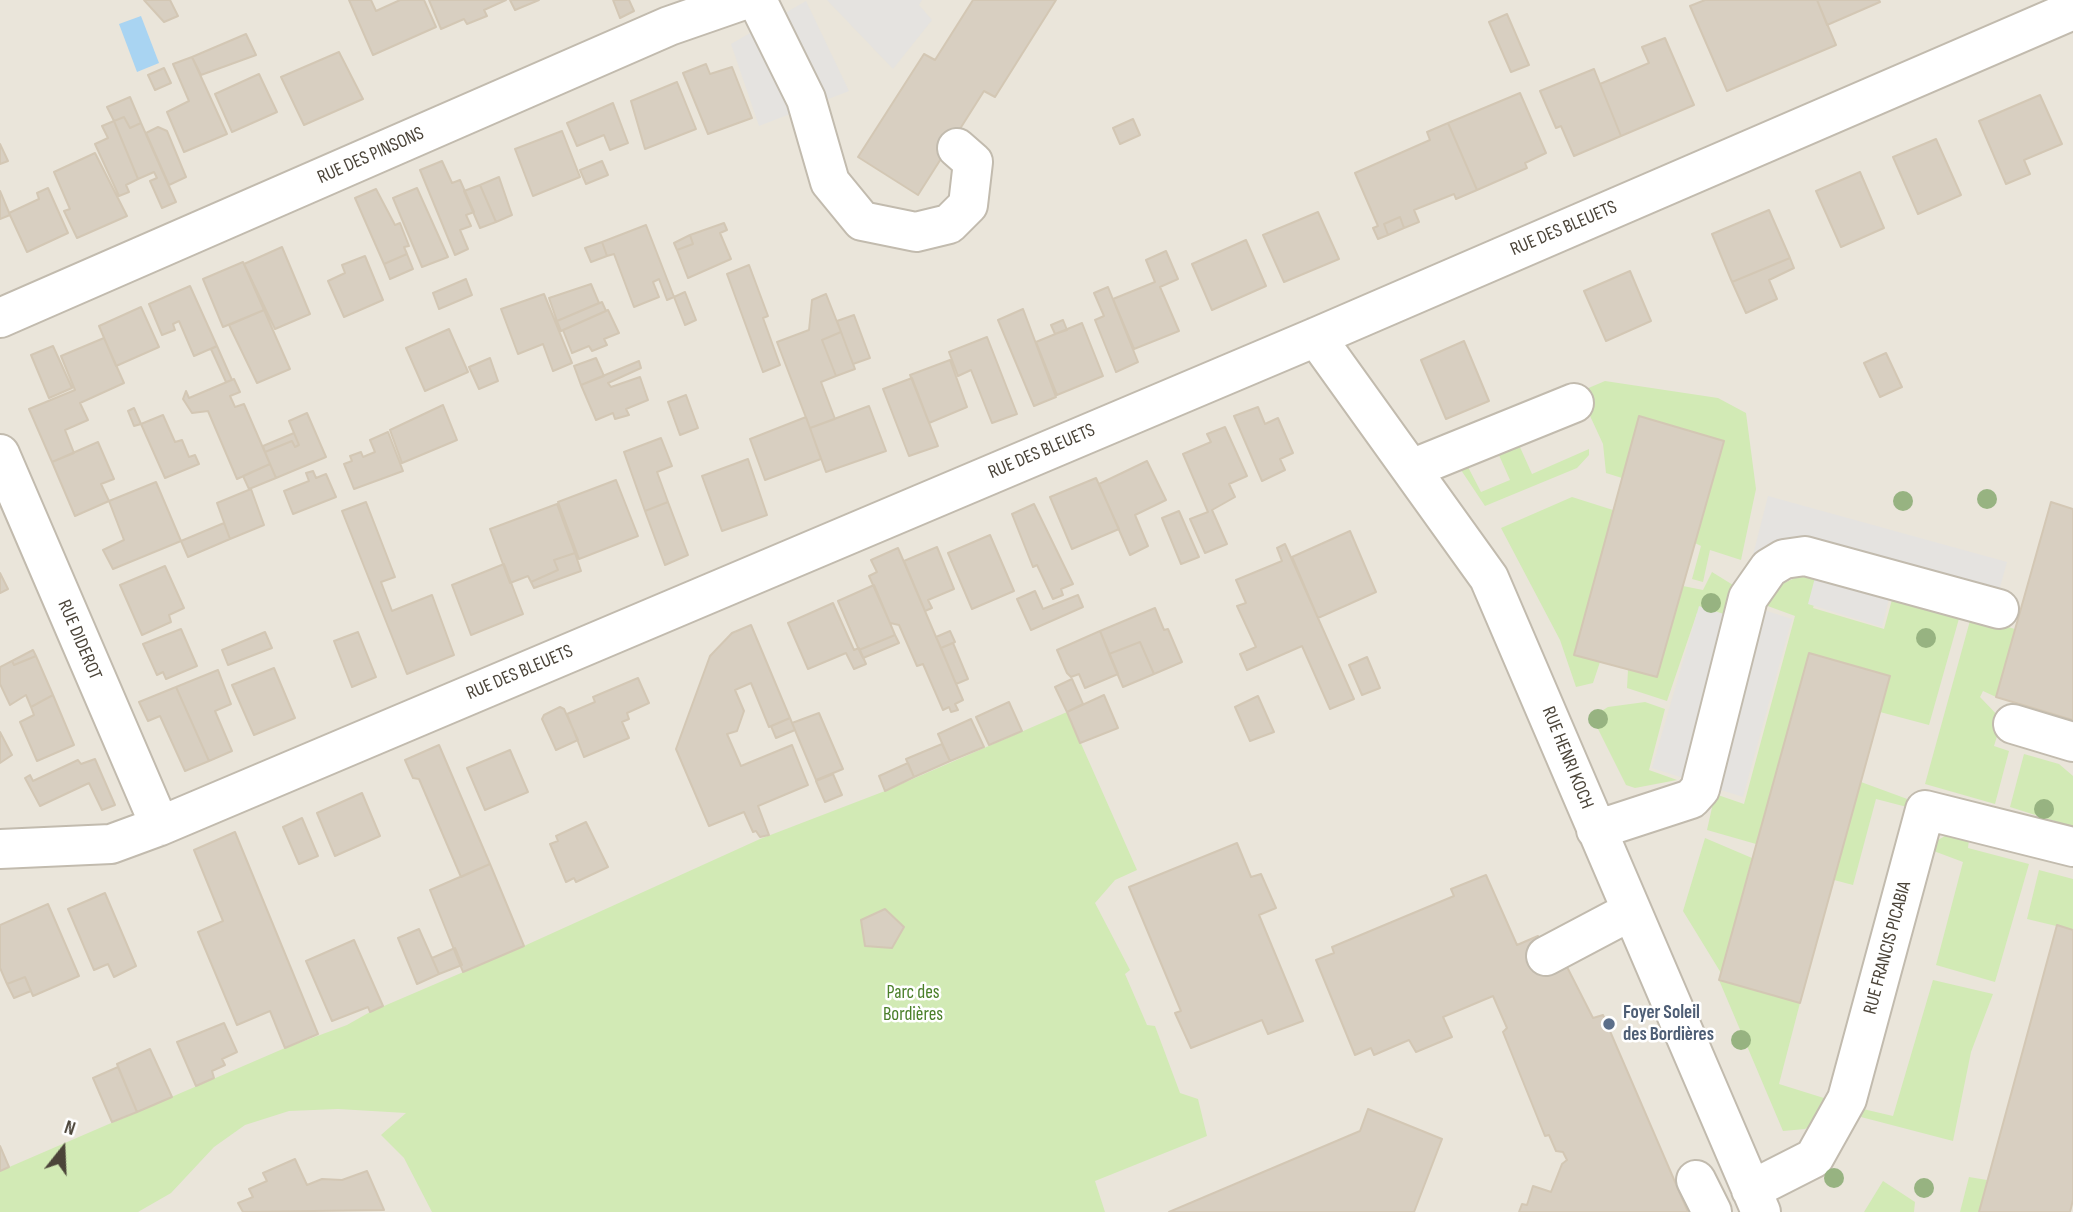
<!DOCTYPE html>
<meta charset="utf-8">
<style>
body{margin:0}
#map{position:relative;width:2073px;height:1212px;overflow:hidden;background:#f6f3ec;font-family:"Sofia Sans Condensed",sans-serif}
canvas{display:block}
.north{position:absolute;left:28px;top:1114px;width:70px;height:70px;-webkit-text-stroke:5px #fff;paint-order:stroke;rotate:18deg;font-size:19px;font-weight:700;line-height:28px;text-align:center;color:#4b4439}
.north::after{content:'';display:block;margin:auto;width:24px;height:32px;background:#4b4439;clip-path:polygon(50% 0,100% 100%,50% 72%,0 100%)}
</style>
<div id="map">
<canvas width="2073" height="1212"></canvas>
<div class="north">N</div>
</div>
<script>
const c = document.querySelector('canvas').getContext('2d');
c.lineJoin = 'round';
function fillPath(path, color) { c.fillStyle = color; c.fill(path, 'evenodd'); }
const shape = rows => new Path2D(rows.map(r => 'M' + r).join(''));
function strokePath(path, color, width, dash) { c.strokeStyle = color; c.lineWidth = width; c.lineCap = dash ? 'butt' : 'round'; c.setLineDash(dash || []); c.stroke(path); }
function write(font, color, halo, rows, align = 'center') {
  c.font = font + ' "Sofia Sans Condensed",sans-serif'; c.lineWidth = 5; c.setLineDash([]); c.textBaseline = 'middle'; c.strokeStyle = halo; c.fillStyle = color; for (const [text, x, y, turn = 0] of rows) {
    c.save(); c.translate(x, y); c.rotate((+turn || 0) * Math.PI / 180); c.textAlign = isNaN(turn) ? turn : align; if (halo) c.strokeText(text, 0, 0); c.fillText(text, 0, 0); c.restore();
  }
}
fillPath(shape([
 [0,0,2073,0,2073,1212,0,1212]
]), '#eae5da');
fillPath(shape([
 [1605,381,1718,398,1746,413,1756,489,1741,560,1710,550,1703,582,1692,579,1701,546,1695,543,1724,441,1640,416,1622,478,1606,473,1603,444,1579,392],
 [1519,445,1532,474,1589,449,1589,455,1577,468,1485,506,1461,470,1468,467,1481,492,1510,480,1498,453],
 [1572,497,1613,510,1574,655,1600,662,1593,683,1576,687,1560,640,1501,528],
 [1712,572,1733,585,1722,620,1697,613,1667,701,1627,688,1628,670,1657,677,1683,586,1703,590],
 [1797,577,1823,577,1813,608,1884,629,1893,596,1960,615,1929,725,1880,712,1890,676,1809,653,1756,844,1707,830,1715,794,1744,804,1795,616,1765,605,1782,584],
 [1971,617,2015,629,1996,697,1983,691,1980,697,2002,720,1994,746,2009,751,1995,804,1925,784],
 [1645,702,1665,709,1649,770,1677,780,1635,788,1626,785,1592,717,1608,707],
 [1067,712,1137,870,1115,880,1095,903,1130,970,1125,974,1147,1025,1155,1026,1180,1093,1198,1099,1207,1136,1095,1181,1105,1212,432,1212,404,1158,381,1135,406,1113,338,1109,289,1111,245,1125,214,1147,171,1193,138,1212,0,1212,0,1171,285,1048,347,1025,370,1012,524,946,760,839,885,791],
 [2024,754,2059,764,2073,776,2073,827,2010,807],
 [1861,782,1910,800,1907,807,1876,799,1853,885,1834,880],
 [1970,832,1968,848,2029,864,1995,982,1936,965,1963,862,1931,850,1938,840,1950,833],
 [1705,838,1752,858,1721,973,1683,911],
 [2039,870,2073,879,2073,930,2027,919],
 [1719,980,1800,1003,1779,1084,1827,1099,1817,1120,1805,1129,1783,1131],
 [1933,980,1993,994,1971,1052,1953,1141,1861,1117,1863,1109,1893,1116],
 [1969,1177,1987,1180,1979,1212,1960,1212],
 [1883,1181,1915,1202,1914,1212,1864,1212]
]), '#d2eab5');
fillPath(shape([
 [827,0,922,0,919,5,932,20,893,69],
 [806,1,849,91,759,126,731,44],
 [1768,496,2007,562,1991,619,1890,595,1882,627,1808,604,1817,570,1753,555],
 [1732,600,1792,619,1743,797,1652,768,1699,606,1727,615]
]), '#e5e3e0');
fillPath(shape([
 [141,16,159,63,137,72,119,24]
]), '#a9d4f2');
const building = shape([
 [144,0,170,0,178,16,164,22,144,0],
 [349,0,371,0,376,11,400,0,424,0,436,27,373,55,349,0],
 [429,0,506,0,484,10,487,16,467,24,464,19,441,29,429,0],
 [510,0,539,0,515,10,510,0],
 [613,0,629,0,634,11,620,18,613,0],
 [973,0,1056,0,995,97,984,91,918,195,858,157,924,54,935,60,973,0],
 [1705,0,1817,0,1836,45,1727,91,1690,6,1705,0],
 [1817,0,1879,0,1880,2,1827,25,1817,0],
 [1507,14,1529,65,1511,72,1489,22,1507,14],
 [246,34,256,55,201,75,192,57,246,34],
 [1665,38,1694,105,1621,136,1600,84,1649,63,1642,47,1665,38],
 [339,52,363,99,304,125,281,77,339,52],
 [192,57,227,134,184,152,167,112,189,101,173,64,192,57],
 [706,64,710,74,732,67,752,118,708,134,683,73,706,64],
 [164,68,171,83,155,90,148,75,164,68],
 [1594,69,1621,136,1574,156,1561,126,1556,128,1540,91,1594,69],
 [259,74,277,112,232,132,215,94,259,74],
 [677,82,696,129,645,149,631,101,677,82],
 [1520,93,1546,153,1525,163,1527,168,1477,190,1448,123,1520,93],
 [2040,95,2062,144,2024,160,2030,174,2006,184,1979,121,2040,95],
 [130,97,141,123,130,128,124,117,114,121,107,107,130,97],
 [613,103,628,143,610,150,604,135,577,146,567,123,613,103],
 [124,117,130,128,141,123,176,202,162,208,150,181,157,178,154,172,138,179,114,121,124,117],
 [1133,119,1140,135,1120,144,1113,128,1133,119],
 [114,121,138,179,126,185,129,192,119,196,95,144,108,138,102,126,114,121],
 [1448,123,1477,190,1456,199,1454,194,1414,210,1419,222,1404,228,1400,217,1384,224,1388,235,1378,239,1373,228,1378,226,1355,173,1430,140,1427,132,1448,123],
 [158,127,167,131,186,177,169,185,146,133,158,127],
 [562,131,580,177,533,196,515,149,562,131],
 [1936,139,1961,195,1918,214,1893,157,1936,139],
 [0,144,8,161,0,164,0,144],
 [95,153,127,216,77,238,64,211,70,209,54,172,95,153],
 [442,161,452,183,460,180,474,212,466,215,471,226,460,230,468,249,455,255,420,170,442,161],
 [602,161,608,175,586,184,580,170,602,161],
 [1860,172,1884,228,1841,247,1816,191,1860,172],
 [499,177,512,215,496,222,480,185,499,177],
 [480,185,496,222,480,228,464,191,480,185],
 [48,188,68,233,27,252,9,213,39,199,37,193,48,188],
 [417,188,448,257,422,267,393,198,417,188],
 [376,189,395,225,400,223,409,246,404,247,407,254,384,264,355,198,376,189],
 [0,191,10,215,0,219,0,191],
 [1769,210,1790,258,1732,282,1712,234,1769,210],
 [1318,212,1339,259,1284,282,1263,235,1318,212],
 [1400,217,1404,228,1388,235,1384,224,1400,217],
 [724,223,727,230,720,233,731,259,688,278,677,250,693,244,690,235,724,223],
 [646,225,674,297,667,300,659,279,653,282,659,297,634,307,614,254,607,256,602,242,646,225],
 [690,235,693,244,677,250,674,243,690,235],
 [1246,240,1266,286,1212,310,1192,264,1246,240],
 [602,242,607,256,591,262,585,248,602,242],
 [282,247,310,314,275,329,244,264,282,247],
 [1166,251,1178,279,1160,287,1179,331,1134,349,1113,299,1155,282,1146,260,1166,251],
 [407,254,413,269,390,279,384,264,407,254],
 [365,256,383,300,344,317,328,281,345,273,342,265,365,256],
 [1790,258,1794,268,1769,280,1777,299,1746,313,1732,282,1790,258],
 [243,262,264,310,223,327,203,279,243,262],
 [749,265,768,316,763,318,780,365,763,372,727,274,749,265],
 [1630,271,1651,321,1606,341,1584,291,1630,271],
 [466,279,472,295,439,309,433,293,466,279],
 [591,284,599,303,557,321,549,298,591,284],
 [190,286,217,346,194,356,179,321,173,324,175,330,162,335,149,304,190,286],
 [1108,287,1138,362,1116,372,1095,320,1104,316,1094,293,1108,287],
 [685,292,696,320,685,325,674,297,685,292],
 [544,294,572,363,553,371,543,344,518,354,501,309,544,294],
 [826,294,841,332,822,340,836,376,821,382,835,419,810,428,777,342,809,330,812,300,826,294],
 [602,302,606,311,561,331,557,321,602,302],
 [141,307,159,347,116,366,99,326,141,307],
 [1023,309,1056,397,1034,406,998,320,1023,309],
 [264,310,290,369,257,383,229,325,264,310],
 [608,310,619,333,604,339,607,345,592,351,589,346,572,353,563,330,608,310],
 [854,315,870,358,853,364,837,321,854,315],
 [1063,320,1067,330,1055,334,1051,325,1063,320],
 [1082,323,1103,376,1057,395,1036,342,1082,323],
 [449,329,468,372,425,391,406,348,449,329],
 [841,332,855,369,836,376,822,340,841,332],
 [987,337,1017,414,992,423,971,370,958,376,949,352,987,337],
 [104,338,124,383,80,403,88,420,65,430,74,453,52,462,29,409,75,390,61,356,104,338],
 [1464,341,1489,401,1446,419,1421,360,1464,341],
 [53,346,72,388,49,398,31,355,53,346],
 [217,346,232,380,226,382,211,349,217,346],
 [1886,353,1902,387,1880,397,1864,363,1886,353],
 [490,358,498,381,479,389,469,367,490,358],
 [596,358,604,376,581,385,574,366,596,358],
 [950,360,967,407,929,423,910,375,950,360],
 [639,361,641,368,608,383,611,387,640,377,648,400,626,409,629,415,615,419,613,413,596,420,581,385,639,361],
 [912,378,938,446,909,456,883,389,912,378],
 [234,379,240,392,230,396,235,407,244,404,270,464,237,479,208,411,192,413,183,399,186,391,189,398,234,379],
 [686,395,698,428,680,435,668,402,686,395],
 [443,405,457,440,402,463,390,430,443,405],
 [869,406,886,451,826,472,810,428,869,406],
 [1258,407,1265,424,1278,418,1293,453,1280,459,1285,470,1262,481,1234,416,1258,407],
 [134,408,141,424,134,426,128,411,134,408],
 [307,413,326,457,276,478,265,452,292,441,295,447,299,445,289,421,307,413],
 [163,415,175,442,182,440,189,457,195,455,199,464,165,478,141,424,163,415],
 [1639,416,1724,441,1657,677,1574,655,1639,416],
 [806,417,821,459,765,480,750,439,806,417],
 [1225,427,1247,476,1229,484,1235,497,1212,510,1227,544,1205,553,1190,519,1208,512,1183,454,1211,442,1207,434,1225,427],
 [388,432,403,471,354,489,344,464,352,461,350,456,361,452,363,457,375,452,370,440,388,432],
 [294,433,299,445,295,447,292,441,265,452,263,446,294,433],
 [661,438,672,466,657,472,668,502,645,511,624,452,661,438],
 [98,442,114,479,101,484,109,501,75,516,52,462,98,442],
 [748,459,767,515,722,531,702,476,748,459],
 [1147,461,1166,500,1135,515,1148,546,1130,555,1099,484,1147,461],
 [270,464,276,478,249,489,243,476,270,464],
 [313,471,316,478,326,474,336,497,293,514,284,491,309,481,306,473,313,471],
 [1096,478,1119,529,1072,549,1050,497,1096,478],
 [616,480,638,536,579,559,558,502,616,480],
 [156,482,181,541,113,569,103,550,124,540,109,501,156,482],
 [251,489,264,525,230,539,217,503,251,489],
 [366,502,395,577,381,582,392,611,432,595,454,655,407,674,342,511,366,502],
 [668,502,688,555,665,565,645,511,668,502],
 [2051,502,2073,509,2073,720,1996,697,2051,502],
 [557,504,575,553,554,560,558,570,531,582,528,576,510,583,490,529,557,504],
 [1034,504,1073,584,1061,589,1063,595,1053,599,1037,565,1033,567,1012,514,1034,504],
 [1179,511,1199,557,1181,564,1162,518,1179,511],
 [224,523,230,539,188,557,181,541,224,523],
 [1350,531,1376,592,1318,618,1292,557,1350,531],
 [990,535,1014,591,972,609,948,553,990,535],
 [1285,544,1354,699,1330,709,1302,646,1247,670,1240,654,1256,647,1237,606,1246,603,1236,580,1282,561,1277,548,1285,544],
 [937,547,954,589,928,600,932,608,925,611,904,561,937,547],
 [898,548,963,700,955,704,958,710,951,712,949,707,943,710,923,664,917,666,899,625,890,623,869,576,877,572,871,560,898,548],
 [575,553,581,571,534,588,531,582,558,570,554,560,575,553],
 [504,564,523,614,471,635,452,585,504,564],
 [165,566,184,608,169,615,171,622,142,635,120,585,165,566],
 [0,573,8,589,0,593,0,573],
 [874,585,895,635,859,650,838,601,874,585],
 [1035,591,1043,609,1078,595,1083,607,1031,630,1017,599,1035,591],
 [833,603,854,650,859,648,866,664,854,669,846,653,808,669,788,623,833,603],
 [1155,608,1164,630,1168,629,1182,662,1154,674,1140,642,1109,654,1100,631,1155,608],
 [751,625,790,718,769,727,751,683,735,690,744,711,737,731,727,734,741,766,792,745,808,785,758,806,769,835,760,837,756,831,753,832,744,812,709,826,676,749,710,656,732,633,751,625],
 [181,629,197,666,166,679,163,672,157,675,143,644,181,629],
 [950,631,955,642,941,648,936,637,950,631],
 [1100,631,1118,674,1085,688,1079,674,1071,677,1067,673,1057,650,1100,631],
 [265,632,272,648,228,665,222,650,265,632],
 [358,632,376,677,352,687,334,641,358,632],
 [895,635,899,643,863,658,859,650,895,635],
 [1140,642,1154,674,1123,687,1109,654,1140,642],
 [953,643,968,679,956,684,941,648,953,643],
 [33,650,36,656,14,665,12,661,33,650],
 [1809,653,1890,676,1800,1003,1719,980,1809,653],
 [36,656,53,695,31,707,26,695,10,705,0,684,0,667,12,661,14,665,36,656],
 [1367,657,1380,688,1362,695,1349,665,1367,657],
 [274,668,295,718,254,735,232,685,274,668],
 [218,670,231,704,215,711,232,751,209,761,176,687,218,670],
 [638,678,649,703,627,713,629,719,622,722,629,738,584,757,567,714,595,702,593,697,638,678],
 [1072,679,1083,704,1067,712,1055,687,1072,679],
 [176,687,209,761,185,771,160,716,148,721,139,702,176,687],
 [53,695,74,745,37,761,20,722,34,715,31,707,53,695],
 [1104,695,1118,728,1080,743,1067,712,1104,695],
 [1258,696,1274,732,1250,741,1235,707,1258,696],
 [1009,702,1022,731,989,745,976,717,1009,702],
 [560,707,564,709,578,740,556,750,542,719,544,715,560,707],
 [819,713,843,769,816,780,792,723,819,713],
 [790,718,795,730,776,738,771,726,790,718],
 [971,719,984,747,950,761,938,734,971,719],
 [0,732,12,755,0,763,0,732],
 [942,744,950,761,914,777,906,759,942,744],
 [439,745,490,864,461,877,419,779,413,778,405,760,439,745],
 [510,750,528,792,485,810,467,768,510,750],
 [95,759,115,805,102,810,89,783,40,806,25,778,30,775,33,781,78,760,81,764,95,759],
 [908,763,914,777,885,791,879,776,908,763],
 [833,774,842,795,825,802,816,781,833,774],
 [362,793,380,836,335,856,317,813,362,793],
 [302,818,318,856,299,864,283,827,302,818],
 [586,822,608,867,576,882,574,878,566,882,550,844,558,841,556,836,586,822],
 [235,832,318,1034,285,1048,270,1011,237,1025,198,932,223,921,194,850,235,832],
 [1237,843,1251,877,1261,874,1276,908,1259,915,1303,1021,1268,1034,1262,1020,1191,1048,1175,1013,1181,1011,1129,887,1237,843],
 [490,864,524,946,463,972,430,890,490,864],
 [1486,875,1517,945,1538,936,1551,967,1565,963,1593,1018,1603,1015,1688,1212,1519,1212,1522,1204,1527,1205,1533,1186,1551,1192,1562,1164,1567,1160,1563,1152,1556,1151,1549,1135,1545,1136,1503,1032,1507,1028,1493,996,1443,1017,1452,1037,1416,1052,1409,1040,1374,1055,1371,1048,1355,1055,1316,960,1334,953,1332,947,1454,896,1451,889,1486,875],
 [105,893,136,966,114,977,108,964,94,970,68,909,105,893],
 [48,904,79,976,33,996,25,977,7,984,0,968,0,925,48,904],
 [885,909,904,927,892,948,865,946,861,920,885,909],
 [2057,925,2073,930,2073,1200,2070,1212,1979,1212,2057,925],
 [419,929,439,974,417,984,398,938,419,929],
 [354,940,383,1006,370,1012,368,1007,332,1021,306,961,354,940],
 [455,948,462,965,439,974,432,958,455,948],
 [25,977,31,991,14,998,7,984,25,977],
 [224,1023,237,1052,222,1059,225,1065,212,1071,214,1078,196,1086,177,1042,224,1023],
 [150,1049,172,1097,137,1112,117,1064,150,1049],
 [118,1067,137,1112,112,1122,93,1078,118,1067],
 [1368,1109,1442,1139,1414,1212,1169,1212,1360,1131,1368,1109],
 [0,1146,9,1167,0,1171,0,1146],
 [295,1159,307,1185,322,1179,342,1180,367,1171,384,1210,243,1212,238,1203,253,1197,249,1189,267,1181,263,1173,295,1159]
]);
fillPath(building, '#d8cfc1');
strokePath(building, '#d3c7b4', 2);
const minor = shape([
 [757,0,806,99,830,182,862,221,916,232,949,224,968,205,973,162,957,148],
 [0,318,669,26,744,0],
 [1316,337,1489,578,1761,1212],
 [0,454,160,826],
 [1411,469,1574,403],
 [2013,724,2073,742],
 [1596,830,1691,799,1700,789,1748,598,1769,568,1784,559,1805,556,1999,609],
 [0,849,111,844,160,826,1316,337,2073,10],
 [1546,956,1631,911],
 [1696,1180,1712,1212],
 [1751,1190,1814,1158,1847,1099,1925,810,2073,847]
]);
strokePath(minor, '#c2bbae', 42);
strokePath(minor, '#fff', 38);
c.fillStyle = '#97b381';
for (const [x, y] of [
 [1987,499],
 [1903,501],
 [1711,603],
 [1926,638],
 [1598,719],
 [2044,809],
 [1741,1040],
 [1834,1178],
 [1924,1188]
]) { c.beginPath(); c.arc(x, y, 10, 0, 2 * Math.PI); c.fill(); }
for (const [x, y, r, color] of [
 [1609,1024,7,"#5c6f8a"]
]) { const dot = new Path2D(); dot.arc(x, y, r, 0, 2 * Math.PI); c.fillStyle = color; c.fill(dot); strokePath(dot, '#fff', 2.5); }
write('19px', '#4b4439', '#fff', [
 ["RUE DES PINSONS",371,156,-24],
 ["RUE DES BLEUETS",1564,229,-23],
 ["RUE DES BLEUETS",1042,452,-23],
 ["RUE DIDEROT",79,640,67],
 ["RUE DES BLEUETS",520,673,-23],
 ["RUE HENRI KOCH",1567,758,68],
 ["RUE FRANCIS PICABIA",1888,948,-75]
]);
write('19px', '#4a7f2a', '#fff', [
 ["Parc des",913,993],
 ["Bordières",913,1015]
]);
write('bold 19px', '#4e5e75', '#fff', [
 ["Foyer Soleil",1623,1013],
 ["des Bordières",1623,1035]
], 'left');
</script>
